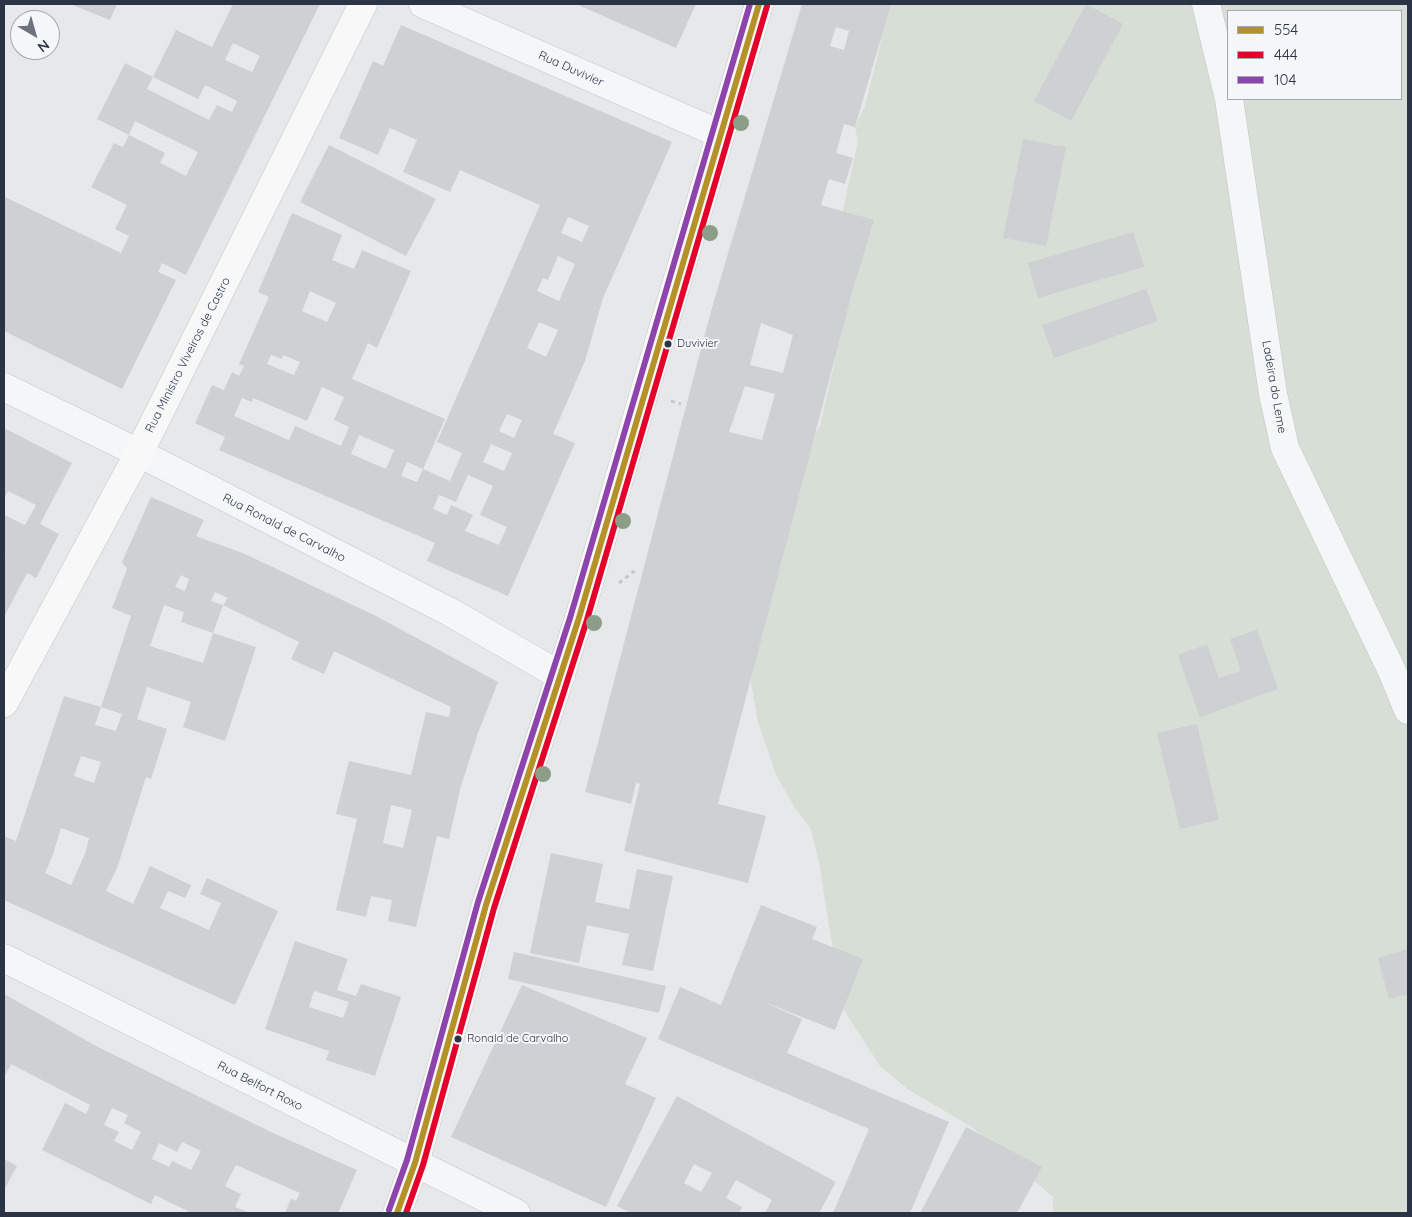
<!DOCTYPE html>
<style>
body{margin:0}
#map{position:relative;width:1412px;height:1217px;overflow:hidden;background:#e6e8ea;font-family:Quicksand,sans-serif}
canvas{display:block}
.frame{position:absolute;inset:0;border:5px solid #2b3445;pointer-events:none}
.legend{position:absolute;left:1227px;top:10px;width:175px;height:90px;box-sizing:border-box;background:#f4f6f9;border:1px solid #a4a8b1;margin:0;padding:6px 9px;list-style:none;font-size:15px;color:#2b3445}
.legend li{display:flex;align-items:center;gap:10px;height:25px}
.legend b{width:25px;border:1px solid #a4a8b1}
.north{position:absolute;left:10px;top:10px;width:50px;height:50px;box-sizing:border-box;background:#f4f6f9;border:1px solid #a4a8b1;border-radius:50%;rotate:142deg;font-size:14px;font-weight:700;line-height:20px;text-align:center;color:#2b3445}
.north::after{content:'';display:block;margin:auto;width:18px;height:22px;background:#6c737f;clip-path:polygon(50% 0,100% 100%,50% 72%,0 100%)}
</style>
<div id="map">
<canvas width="1412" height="1217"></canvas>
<div class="frame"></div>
<ul class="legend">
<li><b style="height:6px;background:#b49228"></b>554</li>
<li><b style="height:6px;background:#e4002b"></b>444</li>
<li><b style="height:6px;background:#8e44ad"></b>104</li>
</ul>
<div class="north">N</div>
</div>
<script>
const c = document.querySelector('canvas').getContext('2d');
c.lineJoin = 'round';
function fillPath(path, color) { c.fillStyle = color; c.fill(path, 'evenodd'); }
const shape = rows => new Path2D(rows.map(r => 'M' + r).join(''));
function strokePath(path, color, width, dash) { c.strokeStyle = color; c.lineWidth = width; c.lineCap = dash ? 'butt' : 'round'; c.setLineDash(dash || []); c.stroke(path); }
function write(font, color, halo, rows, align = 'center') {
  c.font = font + ' Quicksand,sans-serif'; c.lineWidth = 4; c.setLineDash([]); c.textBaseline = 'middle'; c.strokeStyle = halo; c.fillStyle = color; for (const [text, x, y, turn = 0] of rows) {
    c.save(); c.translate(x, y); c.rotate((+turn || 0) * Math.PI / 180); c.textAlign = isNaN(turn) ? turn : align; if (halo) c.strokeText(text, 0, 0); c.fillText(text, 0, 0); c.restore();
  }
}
fillPath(shape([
 [888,4,1408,4,1408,1213,1053,1213,1053,1197,972,1127,909,1090,880,1066,842,1007,819,862,811,829,795,808,776,775,758,722,749,671,782,560,778,541,810,442,820,426,837,351,823,346,842,215,858,141,855,127,865,106,879,50],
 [1228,11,1401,11,1401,99,1228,99]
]), '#d6ded6');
fillPath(shape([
 [70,4,117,4,110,20],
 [233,4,320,4,186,275,162,263,158,272,176,280,122,389,4,331,4,199,5,197,121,253,129,236,115,229,127,205,91,187,114,143,123,147,129,135,165,153,160,163,186,176,198,152,135,121,129,135,97,119,125,63,153,77,147,89,209,120,217,105,232,112,237,101,205,85,198,99,153,77,176,30,212,47],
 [233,43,260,56,252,72,225,60],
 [576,4,696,4,676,48],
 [802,4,891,4,855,127,844,124,836,153,853,158,845,184,829,179,821,205,874,220,853,289,718,804,766,816,748,883,624,851,640,784,636,783,631,804,585,792,711,311],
 [836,27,849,31,844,50,830,46],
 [761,323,793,335,783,373,750,365],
 [745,386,775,394,762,440,729,432],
 [1086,4,1123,24,1071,121,1034,101],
 [401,25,672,142,603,298,585,361,553,434,575,443,508,596,427,561,435,543,219,450,225,437,195,423,212,385,224,390,232,372,239,376,244,366,239,364,269,297,258,292,292,213,342,235,332,260,354,269,362,250,411,271,377,348,368,343,352,379,445,419,423,469,407,462,401,476,417,482,423,469,450,481,462,453,437,442,540,205,460,170,450,192,403,172,417,140,390,128,378,155,339,138,373,61,383,66],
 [568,217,589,226,582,242,561,233],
 [558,256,575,264,559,301,537,291,543,278,548,280],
 [310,291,336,303,327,322,302,311],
 [539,322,558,330,546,357,527,348],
 [271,355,282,359,283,355,300,362,294,375,267,364],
 [322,387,344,397,334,420,349,427,341,446,295,426,289,440,234,416,242,398,252,402,253,398,307,421],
 [507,414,522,420,514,438,499,431],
 [359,435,394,450,386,469,351,454],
 [491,444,512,453,504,471,483,462],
 [468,475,493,486,480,515,507,527,499,545,465,531,473,515,451,505,447,515,433,509,439,495,456,502],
 [1023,139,1066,147,1046,246,1003,238],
 [329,145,436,199,406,256,300,202],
 [1133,232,1144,267,1038,298,1028,263],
 [1146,289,1158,321,1054,358,1042,325],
 [4,428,72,463,40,524,59,534,36,578,27,573,4,617,4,561,6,558,4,558,4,515,25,525,36,505,8,491,4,499],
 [151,497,204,520,196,536,245,554,374,615,498,682,478,733,461,786,449,839,437,836,416,927,388,921,392,900,371,896,366,917,336,910,357,819,336,814,349,761,411,775,426,712,449,717,451,707,334,651,324,674,291,659,299,642,223,605,228,598,215,592,211,601,223,605,213,633,181,622,184,612,164,605,150,646,203,663,213,633,256,647,225,741,183,727,191,702,147,687,137,719,167,729,151,779,146,777,117,868,106,891,133,904,150,866,191,885,185,898,168,891,160,908,209,930,221,903,200,894,207,878,278,911,235,1005,4,900,4,836,16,841,64,696,101,707,95,725,116,731,122,714,101,707,131,616,112,608,127,569,122,562],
 [181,575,189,579,185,591,175,587],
 [81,756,101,762,94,783,74,776],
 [391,805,412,810,403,848,383,843],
 [61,828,89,838,85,854,71,885,45,873,52,857],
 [1257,630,1278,689,1200,717,1178,655,1207,644,1219,678,1241,671,1230,639],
 [1197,724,1219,820,1180,829,1157,733],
 [551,853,603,864,595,902,629,909,637,869,673,876,653,971,622,965,629,934,587,925,579,963,530,953],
 [761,905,817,927,812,939,863,959,835,1030,761,1001,802,1019,787,1053,949,1122,910,1213,833,1213,869,1129,658,1039,680,987,721,1005],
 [295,941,348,959,337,990,356,996,361,984,401,997,375,1076,326,1060,329,1051,265,1029],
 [314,991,349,1002,343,1018,309,1007],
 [1408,949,1408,994,1389,999,1378,958],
 [514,952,666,986,659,1013,508,979],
 [522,985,647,1038,625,1084,656,1098,606,1207,451,1137],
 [4,994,96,1046,273,1133,357,1170,338,1213,285,1213,291,1199,296,1201,300,1193,236,1165,225,1186,241,1194,235,1207,250,1213,192,1213,155,1195,151,1204,42,1150,65,1103,86,1114,90,1105,11,1064,4,1077],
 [112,1108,128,1115,124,1123,141,1132,132,1150,114,1141,119,1132,104,1125],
 [182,1142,201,1151,191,1170,172,1161,169,1167,152,1159,159,1143,177,1152],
 [677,1096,836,1182,819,1213,765,1213,772,1200,736,1180,726,1198,742,1207,740,1212,742,1213,631,1213,617,1206],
 [694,1164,712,1173,701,1192,684,1183],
 [966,1127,1042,1167,1017,1213,920,1213],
 [4,1159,17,1166,4,1190]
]), '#ced0d3');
const street = shape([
 [423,4,720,134],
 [1206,4,1228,95],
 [1229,99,1273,394,1285,448,1392,671,1408,710],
 [4,387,139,453,450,612,561,676],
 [4,958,516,1213]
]);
const secondary = shape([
 [4,703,139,453,363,4],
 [397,1213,415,1163,486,905,578,621,644,393,759,4]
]);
strokePath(street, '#c4c6c8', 29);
strokePath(secondary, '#c4c6c8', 29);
strokePath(shape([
 [671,401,681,404],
 [619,583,637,569]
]), '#c5c6ca', 3, [4, 4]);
strokePath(street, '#f5f6f7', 28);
strokePath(secondary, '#f8f8f8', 28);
strokePath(shape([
 [397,1213,415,1163,486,905,578,621,759,4]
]), '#b49228', 6);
strokePath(shape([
 [406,1213,423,1165,494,908,586,623,767,6]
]), '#e4002b', 6);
strokePath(shape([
 [389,1210,407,1160,478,902,570,618,750,4]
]), '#8e44ad', 6);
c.fillStyle = '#8a9e88';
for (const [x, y] of [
 [741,123],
 [710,233],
 [623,521],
 [594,623],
 [543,774]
]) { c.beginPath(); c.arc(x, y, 8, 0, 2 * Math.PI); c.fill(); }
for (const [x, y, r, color] of [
 [668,344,4.5,"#2b3445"],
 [458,1039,4.5,"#2b3445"]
]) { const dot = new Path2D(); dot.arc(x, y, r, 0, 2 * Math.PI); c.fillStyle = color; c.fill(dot); strokePath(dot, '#f4f6f9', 2); }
write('11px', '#2b3445', '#f4f6f9', [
 ["Duvivier",677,344],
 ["Ronald de Carvalho",467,1039]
], 'left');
write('12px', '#2b3445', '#f4f6f9', [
 ["Rua Duvivier",571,69,24],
 ["Rua Ministro Viveiros de Castro",188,355,-63],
 ["Ladeira do Leme",1274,387,80],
 ["Rua Ronald de Carvalho",284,528,27],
 ["Rua Belfort Roxo",260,1086,27]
]);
</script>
